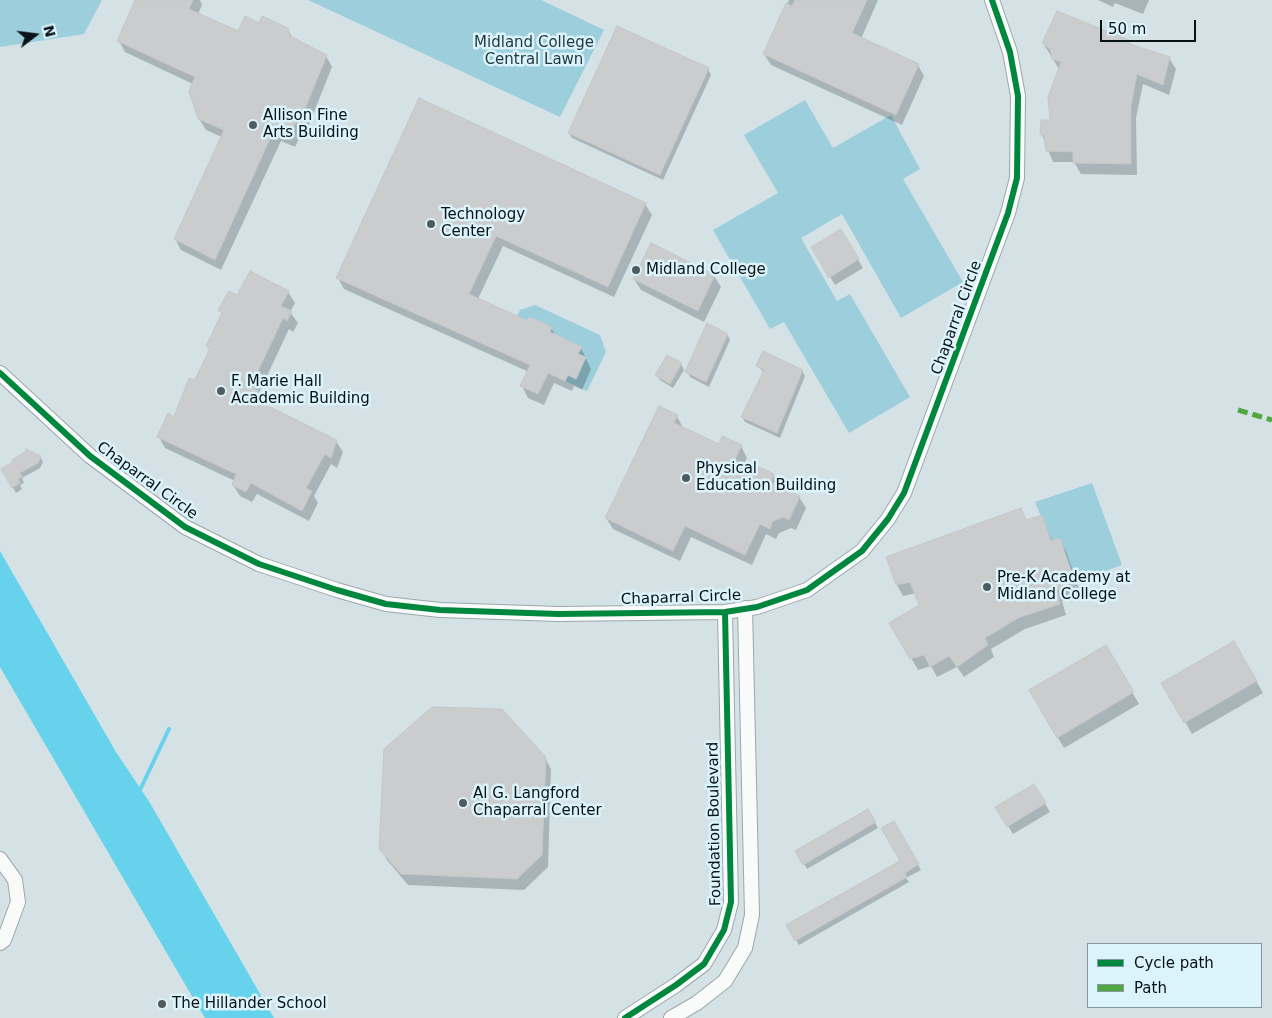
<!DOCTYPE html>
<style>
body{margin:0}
#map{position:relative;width:1272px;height:1018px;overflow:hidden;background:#d4e2e6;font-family:"DejaVu Sans",sans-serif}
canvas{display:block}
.legend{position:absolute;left:1087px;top:943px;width:175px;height:65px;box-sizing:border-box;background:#dbf3fb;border:1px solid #87999f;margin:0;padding:6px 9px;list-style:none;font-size:15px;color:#091214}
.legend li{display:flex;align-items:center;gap:10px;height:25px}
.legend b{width:25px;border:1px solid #87999f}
.north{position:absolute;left:10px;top:10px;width:50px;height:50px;-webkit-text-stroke:4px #dbf3fb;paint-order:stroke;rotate:75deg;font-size:14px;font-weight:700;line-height:20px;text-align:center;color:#091214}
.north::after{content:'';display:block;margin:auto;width:18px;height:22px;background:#091214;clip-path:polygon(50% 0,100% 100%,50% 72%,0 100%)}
.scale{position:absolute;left:1100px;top:20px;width:96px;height:22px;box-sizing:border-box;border:2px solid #091214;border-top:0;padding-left:6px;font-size:15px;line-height:18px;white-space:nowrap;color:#091214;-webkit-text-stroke:4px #dbf3fb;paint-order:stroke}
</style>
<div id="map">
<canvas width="1272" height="1018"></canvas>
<ul class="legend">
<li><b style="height:6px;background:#00873e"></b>Cycle path</li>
<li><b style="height:6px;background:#50a842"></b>Path</li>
</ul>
<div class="north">N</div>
<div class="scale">50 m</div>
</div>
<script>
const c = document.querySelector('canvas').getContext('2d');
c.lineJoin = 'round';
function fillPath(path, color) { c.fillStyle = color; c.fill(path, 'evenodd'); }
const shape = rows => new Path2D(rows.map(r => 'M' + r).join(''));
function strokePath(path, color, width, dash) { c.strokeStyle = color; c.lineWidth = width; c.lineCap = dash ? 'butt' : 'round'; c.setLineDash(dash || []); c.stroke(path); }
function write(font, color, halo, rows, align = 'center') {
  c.font = font + ' "DejaVu Sans",sans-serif'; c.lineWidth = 5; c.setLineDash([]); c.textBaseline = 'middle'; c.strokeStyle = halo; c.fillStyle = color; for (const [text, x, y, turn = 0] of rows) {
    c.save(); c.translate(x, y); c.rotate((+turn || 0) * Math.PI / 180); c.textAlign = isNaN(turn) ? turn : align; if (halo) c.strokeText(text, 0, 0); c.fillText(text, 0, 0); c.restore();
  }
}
fillPath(shape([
 [0,0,102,0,84,34,0,47],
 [308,0,541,0,604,30,560,117],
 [805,100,833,148,891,115,920,169,903,179,963,282,901,318,842,214,801,238,837,301,850,294,910,397,849,433,784,322,770,329,713,230,778,193,744,135],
 [535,305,600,335,606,352,587,391,565,381,568,375,576,379,586,357,578,354,581,347,550,332,551,327,530,317,527,320,517,316,520,310],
 [1092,483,1122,565,1075,582,1060,539,1051,541,1035,502]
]), '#9ccedb');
fillPath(shape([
 [0,551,116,752,150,803,274,1018,205,1018,179,974,0,667]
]), '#67d2ec');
fillPath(shape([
 [137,0,200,0,202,5,198,14,238,33,259,25,288,29,293,39,326,56,332,67,306,132,303,130,295,147,281,141,221,270,181,250,175,239,222,137,206,130,199,119,193,84,125,52,119,41],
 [789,0,878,0,861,39,918,65,924,76,902,125,771,65,764,54],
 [1098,0,1149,0,1143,14,1115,3,1113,7],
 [1043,43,1130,45,1169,58,1176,69,1169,95,1143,84,1136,118,1137,175,1081,174,1074,162,1053,162,1041,133,1051,122,1059,69],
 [708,69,711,75,663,180,572,138,569,133],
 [420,99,645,204,652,215,614,297,503,246,478,299,529,322,551,328,556,336,581,348,591,369,582,390,574,386,572,391,554,383,544,405,528,398,522,386,529,372,344,289,338,278],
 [841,231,863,268,835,285,813,248],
 [714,276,721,287,704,322,641,290,634,279],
 [288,292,295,303,290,312,298,323,293,332,289,329,259,393,269,408,336,441,343,452,337,468,331,464,314,496,318,503,309,521,257,494,252,502,240,496,233,485,235,481,165,448,159,437,175,418,210,350,208,346,222,315,220,310,238,296],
 [727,334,730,340,709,387,690,377,687,372],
 [681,364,684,370,673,388,660,380,657,375],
 [758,366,802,371,805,376,780,438,745,422,742,417,764,373],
 [677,416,683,428,720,445,741,446,747,458,741,471,755,478,773,475,780,487,799,497,806,508,796,530,791,528,779,533,776,539,766,534,752,565,691,537,680,561,613,529,606,518],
 [40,457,43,462,40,468,22,478,24,483,20,485,22,489,16,493,3,470,15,463],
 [1021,510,1027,521,1041,517,1053,542,1059,540,1066,551,1081,594,1062,601,1066,615,1025,629,991,649,994,657,964,677,957,667,937,677,931,666,918,670,891,623,921,606,916,593,903,596,897,585],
 [1234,642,1263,693,1192,734,1163,683],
 [1105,646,1139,704,1064,748,1030,690],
 [545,758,551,769,548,867,524,890,408,885,387,860,380,848],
 [1034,785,1050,812,1013,834,997,808],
 [868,811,878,828,807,869,797,852],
 [894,822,921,870,906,878,909,882,799,945,788,926,901,861]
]), '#0003');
strokePath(shape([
 [139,792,169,729]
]), '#67d2ec', 4);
const building = shape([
 [135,0,193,0,189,9,238,31,245,16,259,23,262,16,288,28,290,36,327,55,300,121,297,120,288,137,274,130,215,260,174,239,224,130,198,119,189,91,195,77,117,41,135,0],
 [795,0,867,0,852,33,919,64,896,115,763,54,786,3,792,6,795,0],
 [1057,11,1129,40,1130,44,1170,57,1163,85,1137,74,1131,106,1131,164,1073,163,1073,152,1046,151,1044,136,1040,134,1041,120,1050,120,1048,97,1061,62,1052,59,1050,49,1042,43,1057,11],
 [617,26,709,68,660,175,568,133,617,26],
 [419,98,646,203,608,287,496,236,469,294,528,321,530,317,552,327,550,332,582,347,578,354,586,357,576,379,568,375,565,381,548,373,538,394,520,386,530,365,336,278,419,98],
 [841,229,859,259,829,278,811,247,841,229],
 [651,243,715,275,698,311,633,279,651,243],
 [250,271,289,291,281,306,292,311,287,321,283,318,251,386,263,395,262,403,337,440,331,458,325,454,306,488,312,491,302,511,251,483,246,492,232,485,236,474,157,437,168,413,174,417,189,378,195,380,210,348,206,346,222,313,218,310,229,291,237,295,250,271],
 [707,323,728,334,706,382,685,372,707,323],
 [763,351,803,370,777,433,741,417,764,370,756,366,763,351],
 [667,355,682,363,670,384,655,375,667,355],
 [659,406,678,415,674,423,719,444,722,436,742,445,732,466,754,476,759,467,774,474,771,482,800,496,789,520,784,517,773,521,770,529,760,524,745,555,685,526,673,551,605,518,659,406],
 [26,449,41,456,38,463,20,473,22,477,18,479,20,483,12,488,1,469,13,462,12,460,25,452,26,449],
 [1021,508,1026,520,1042,515,1051,541,1060,538,1075,582,1056,590,1060,604,1018,618,985,638,988,645,957,667,949,656,930,667,924,655,910,659,889,623,919,605,910,582,896,585,886,557,1021,508],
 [1234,641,1257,681,1184,723,1161,683,1234,641],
 [1106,645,1134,692,1057,738,1029,690,1106,645],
 [432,707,502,709,546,757,542,855,517,879,401,874,379,849,384,749,432,707],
 [1034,784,1046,803,1007,827,995,807,1034,784],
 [868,809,876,822,803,865,795,851,868,809],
 [894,821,919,864,905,873,907,877,795,941,786,925,900,861,881,828,894,821]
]);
fillPath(building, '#cacccd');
strokePath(building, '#c4c6c7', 1);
const minor = shape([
 [0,373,90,456,185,527,259,564,337,590,386,604,440,610,558,614,725,612,757,607,807,590,862,551,888,519,904,493,1008,213,1017,178,1018,96,1010,52,992,0],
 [0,859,15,880,18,902,4,940,0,943],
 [625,1018,676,985,704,964,724,930,731,902,725,612],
 [671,1018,697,1003,725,981,745,948,752,915,745,608]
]);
strokePath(minor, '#9ca7ab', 16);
strokePath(minor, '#f9fbfb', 14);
strokePath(shape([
 [1238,410,1272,420]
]), '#50a842', 5, [10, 5]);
strokePath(shape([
 [0,373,90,456,185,527,259,564,337,590,386,604,440,610,558,614,725,612,757,607,807,590,862,551,888,519,904,493,1008,213,1017,178,1018,96,1010,52,992,0],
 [625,1018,676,985,704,964,724,930,731,902,725,612]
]), '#00873e', 6);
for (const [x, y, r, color] of [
 [253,125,5,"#505b5e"],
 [431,224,5,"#505b5e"],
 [636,270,5,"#505b5e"],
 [221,391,5,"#505b5e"],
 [686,478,5,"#505b5e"],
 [987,587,5,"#505b5e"],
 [463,803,5,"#505b5e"],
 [162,1004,5,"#505b5e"]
]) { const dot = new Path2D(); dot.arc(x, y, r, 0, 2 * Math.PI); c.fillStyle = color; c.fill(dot); strokePath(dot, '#dbf3fb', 2); }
write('15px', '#1f363d', '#dbf3fb', [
 ["Midland College",534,43],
 ["Central Lawn",534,60]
]);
write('15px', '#091214', '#dbf3fb', [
 ["Allison Fine",263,116],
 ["Arts Building",263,133],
 ["Technology",441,215],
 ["Center",441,232],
 ["Midland College",646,270],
 ["F. Marie Hall",231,382],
 ["Academic Building",231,399],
 ["Physical",696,469],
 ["Education Building",696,486],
 ["Pre-K Academy at",997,578],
 ["Midland College",997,595],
 ["Al G. Langford",473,794],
 ["Chaparral Center",473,811],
 ["The Hillander School",172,1004]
], 'left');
write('15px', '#091214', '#dbf3fb', [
 ["Chaparral Circle",957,318,-70],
 ["Chaparral Circle",147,481,36],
 ["Chaparral Circle",681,598,-2],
 ["Foundation Boulevard",715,824,-91]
]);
</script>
